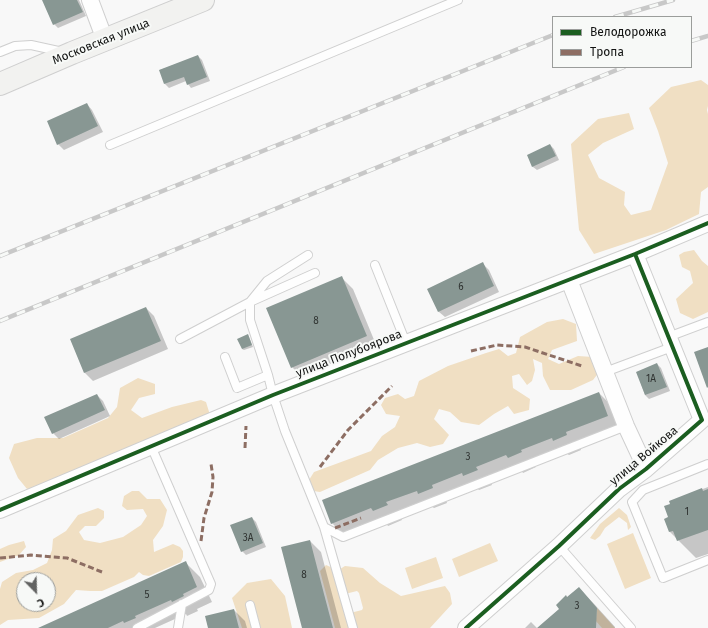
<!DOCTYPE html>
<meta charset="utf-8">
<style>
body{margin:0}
#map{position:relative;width:708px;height:628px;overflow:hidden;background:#f8f8f8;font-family:"Fira Sans",sans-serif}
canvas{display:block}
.legend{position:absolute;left:552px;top:16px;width:140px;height:52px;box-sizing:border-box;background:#f7f9f7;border:1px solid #9b9d9b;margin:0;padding:5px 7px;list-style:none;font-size:12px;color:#121312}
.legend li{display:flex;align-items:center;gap:8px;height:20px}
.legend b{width:20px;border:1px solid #9b9d9b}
.north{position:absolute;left:16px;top:572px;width:40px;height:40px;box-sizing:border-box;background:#f7f9f7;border:1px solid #9b9d9b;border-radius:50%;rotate:157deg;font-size:11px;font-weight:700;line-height:16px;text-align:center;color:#121312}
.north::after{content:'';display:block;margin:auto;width:14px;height:18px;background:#626362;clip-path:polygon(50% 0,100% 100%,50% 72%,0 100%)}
</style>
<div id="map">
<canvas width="708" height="628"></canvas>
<ul class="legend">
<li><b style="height:5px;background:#1b5e20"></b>Велодорожка</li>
<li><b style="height:5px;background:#8d6e63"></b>Тропа</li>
</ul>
<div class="north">С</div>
</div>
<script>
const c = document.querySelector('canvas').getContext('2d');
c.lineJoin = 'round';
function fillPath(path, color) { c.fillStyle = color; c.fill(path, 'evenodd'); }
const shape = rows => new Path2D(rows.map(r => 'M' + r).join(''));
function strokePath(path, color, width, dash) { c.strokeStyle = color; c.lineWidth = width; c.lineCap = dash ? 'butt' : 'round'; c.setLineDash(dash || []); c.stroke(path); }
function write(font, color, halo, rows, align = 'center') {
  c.font = font + ' "Fira Sans",sans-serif'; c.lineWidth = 4; c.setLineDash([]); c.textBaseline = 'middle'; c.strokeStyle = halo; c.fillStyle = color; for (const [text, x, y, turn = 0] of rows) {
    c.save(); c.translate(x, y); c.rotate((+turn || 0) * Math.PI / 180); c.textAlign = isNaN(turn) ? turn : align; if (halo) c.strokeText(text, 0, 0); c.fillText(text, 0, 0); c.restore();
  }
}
fillPath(shape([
 [701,80,708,85,708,106,707,110,708,114,708,187,701,192,699,214,666,230,594,254,579,230,571,144,598,119,629,113,634,129,603,143,588,155,599,178,625,192,624,205,631,215,651,210,668,163,658,131,649,108,671,87],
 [694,250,702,261,708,266,708,312,693,319,680,313,676,299,693,283,690,271,682,267,679,255,684,252],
 [563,319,576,324,577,341,552,350,548,359,559,364,578,356,593,357,600,371,593,380,571,390,550,390,543,376,542,363,533,359,535,370,532,381,527,385,519,374,512,376,513,388,530,399,529,410,514,414,508,406,494,414,479,425,461,422,450,412,439,409,434,419,449,435,443,444,430,447,417,443,398,448,378,460,370,470,320,492,313,491,309,480,314,472,371,451,382,436,395,427,400,416,386,414,381,405,385,398,398,394,405,399,414,396,419,381,448,366,486,353,499,349,508,356,516,353,520,337,547,322],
 [138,378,155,384,155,394,139,398,131,410,142,418,172,407,201,400,206,402,210,415,53,483,27,489,18,478,9,458,14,444,37,438,63,438,108,418,117,407,120,388],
 [132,491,139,491,147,499,160,499,167,510,163,526,153,540,154,552,173,544,180,547,183,551,183,557,181,562,149,576,143,575,139,572,134,577,102,591,90,591,76,590,64,604,39,618,8,620,0,625,0,589,2,582,16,573,33,570,47,563,52,550,53,539,66,531,78,515,98,508,104,511,104,518,96,526,85,526,79,532,84,540,100,543,123,537,141,525,147,516,143,509,127,510,122,506,124,496],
 [24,580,48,580,48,604,24,604],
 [619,508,627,515,631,527,628,530,627,523,619,517,605,528,600,536,595,540,590,538,600,524],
 [633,533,651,578,625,589,607,544],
 [24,541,26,547,19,555,0,562,0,549,9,545],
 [490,543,498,561,459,577,452,559],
 [436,557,443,578,412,589,405,568],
 [326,565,335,569,351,628,335,628,320,571],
 [345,566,363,568,380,583,401,596,445,586,450,593,452,604,430,628,355,628,350,613,362,610,363,608,359,593,357,591,345,594,340,569],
 [271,579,285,596,292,628,242,628,232,598,247,583],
 [597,608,615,628,602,628,595,620,596,619]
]), '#f0dfc3');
fillPath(shape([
 [49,0,79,0,86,16,58,28,54,24],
 [198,56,202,60,210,81,191,88,188,84,186,81,169,88,165,84,160,70],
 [87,104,92,110,103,132,64,150,58,144],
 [550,145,554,149,559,160,537,170,533,167,528,156],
 [483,264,489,270,499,292,445,317,439,312,429,289],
 [342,278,353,289,377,347,303,378,292,367],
 [146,308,154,316,168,349,93,381,85,373,71,340],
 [248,335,249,337,253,347,244,350,242,349],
 [657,364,661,368,670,391,649,399,645,395,637,372],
 [599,393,614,408,622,431,580,447,581,450,569,455,566,453,535,465,536,467,523,473,521,470,491,482,492,485,479,490,477,488,446,500,447,503,434,508,431,506,401,517,402,520,388,526,386,523,347,538,332,523],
 [97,395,103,401,110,416,59,439,53,433],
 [708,487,708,554,696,558,670,532,665,519,669,518,672,504,671,501],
 [252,518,256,522,266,547,246,555,242,551],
 [310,541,321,552,341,628,303,628],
 [185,562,200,577,212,602,197,609,198,611,187,616,186,614,155,628,41,628],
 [579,588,596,606,615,627,615,628,539,628,561,609,568,598],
 [234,610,245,621,247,628,209,628],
 [531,622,537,628,525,628]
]), '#0003');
fillPath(shape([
 [42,0,77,0,83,12,53,25],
 [198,55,207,77,187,85,184,77,164,84,159,70],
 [87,103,98,126,57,145,47,121],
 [550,144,556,156,532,167,527,155],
 [483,262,494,286,438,312,427,289],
 [342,276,367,336,291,368,266,308],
 [146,307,161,341,84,373,70,339],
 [248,334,252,345,242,349,237,339],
 [708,347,708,387,707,388,694,352],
 [657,363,667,387,645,395,636,372],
 [599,392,608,416,566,432,567,435,553,441,552,438,521,450,522,452,508,458,506,455,476,467,478,470,463,476,462,473,432,485,433,488,418,494,417,491,386,502,388,505,373,511,371,508,331,524,322,500],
 [97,394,105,410,52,434,44,417],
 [702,488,703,491,708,489,708,530,677,541,673,531,669,532,664,519,668,517,664,506,670,504,669,501],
 [252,517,263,543,241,552,230,525],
 [310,540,324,594,333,628,302,628,281,547],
 [186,561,197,587,183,594,184,596,172,602,171,600,135,616,136,618,124,623,123,621,108,628,38,628],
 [579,587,597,608,596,628,537,628,559,609,556,605,566,595,567,597],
 [234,609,239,628,208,628,205,616]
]), '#889793');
const lane = shape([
 [0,52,15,46,31,45,63,52],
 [110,145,458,0],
 [308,255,267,281,250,302,250,320,268,375,273,395,285,431,324,527,343,537,626,426],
 [375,265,406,343],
 [668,337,708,322],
 [180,339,250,302,315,273],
 [225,357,237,388,268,375],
 [605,372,672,347],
 [708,464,643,490,632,502,663,578,708,560],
 [324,527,353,628],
 [559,546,631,628],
 [250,605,256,628],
 [137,628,209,590,211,584,151,446],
 [178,628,182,604]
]);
const street = shape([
 [90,0,105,40],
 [569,280,626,426,646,469],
 [0,510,273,395,635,254,708,223],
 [466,628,559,546,619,489,646,469,702,420,635,254]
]);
const secondary = shape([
 [0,84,72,53,203,0]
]);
strokePath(lane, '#cfcfcf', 10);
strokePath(street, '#cfcfcf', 18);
strokePath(secondary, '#cfcfcf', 24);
strokePath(lane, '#fefefe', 8);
strokePath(street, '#fefefe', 16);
strokePath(secondary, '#f2f2f0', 22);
const rail = shape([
 [615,17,673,0],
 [691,41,708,36],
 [0,256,553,35],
 [0,321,624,67]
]);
strokePath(rail, '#c8c8c8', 4.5);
strokePath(rail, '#f7f9f7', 3, [9]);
strokePath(shape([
 [471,351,497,345,525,347,582,366],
 [245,448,246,426],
 [320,467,348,430,392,386],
 [335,528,361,518],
 [201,541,204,518,212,492,213,477,211,464],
 [0,558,31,555,67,558,102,572]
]), '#8d6e63', 3, [6, 3]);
strokePath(shape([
 [0,510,273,395,635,254,708,223],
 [466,628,559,546,619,489,646,469,702,420,635,254]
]), '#1b5e20', 4);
write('10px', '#303432', null, [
 ["6",461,287],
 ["8",316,321],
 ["1А",651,379],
 ["3",468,457],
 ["1",687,512],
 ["3А",248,538],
 ["8",304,575],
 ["5",147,595],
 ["3",577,606]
]);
write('12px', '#121312', '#f7f9f7', [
 ["Московская улица",101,42,-22],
 ["улица Полубоярова",349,354,-21],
 ["улица Войкова",644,456,-40]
]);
</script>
